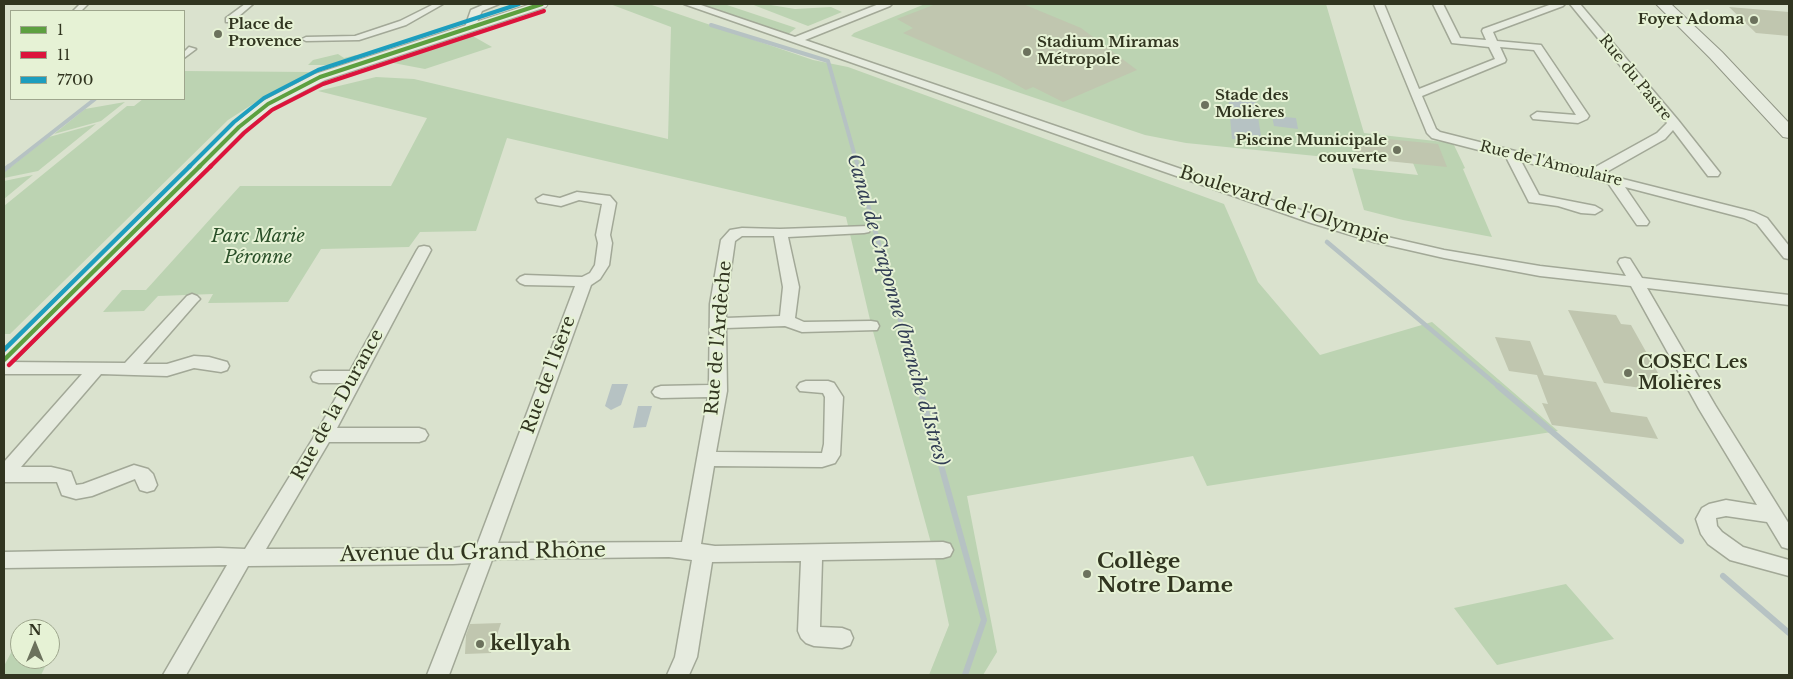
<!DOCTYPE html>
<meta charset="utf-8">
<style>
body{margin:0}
#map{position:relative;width:1793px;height:679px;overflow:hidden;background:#dae2ce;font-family:"Libre Baskerville",serif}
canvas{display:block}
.frame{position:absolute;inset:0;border:5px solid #313520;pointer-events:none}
.legend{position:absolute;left:10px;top:10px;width:175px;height:90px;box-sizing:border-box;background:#e6f2d5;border:1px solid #9ea68d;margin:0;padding:6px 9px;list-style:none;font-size:15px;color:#313520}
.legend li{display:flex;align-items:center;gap:10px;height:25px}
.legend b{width:25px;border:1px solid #9ea68d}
.north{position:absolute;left:10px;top:619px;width:50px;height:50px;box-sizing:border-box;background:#e6f2d5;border:1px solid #9ea68d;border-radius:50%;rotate:0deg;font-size:14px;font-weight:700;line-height:20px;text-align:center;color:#313520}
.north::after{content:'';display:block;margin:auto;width:18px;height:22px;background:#6c725d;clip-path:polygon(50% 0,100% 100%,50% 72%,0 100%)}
</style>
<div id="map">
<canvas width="1793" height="679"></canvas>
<div class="frame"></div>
<ul class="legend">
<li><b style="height:6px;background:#5da040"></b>1</li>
<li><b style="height:6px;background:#dc143c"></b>11</li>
<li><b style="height:6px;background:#1d9ebe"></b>7700</li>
</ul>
<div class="north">N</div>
</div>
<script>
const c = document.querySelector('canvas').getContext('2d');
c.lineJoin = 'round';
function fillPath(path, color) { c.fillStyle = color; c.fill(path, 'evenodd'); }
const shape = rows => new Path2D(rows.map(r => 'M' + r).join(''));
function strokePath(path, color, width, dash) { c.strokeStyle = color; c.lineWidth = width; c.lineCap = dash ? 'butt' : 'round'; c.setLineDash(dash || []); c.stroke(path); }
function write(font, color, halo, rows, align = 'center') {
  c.font = font + ' "Libre Baskerville",serif'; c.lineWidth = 4; c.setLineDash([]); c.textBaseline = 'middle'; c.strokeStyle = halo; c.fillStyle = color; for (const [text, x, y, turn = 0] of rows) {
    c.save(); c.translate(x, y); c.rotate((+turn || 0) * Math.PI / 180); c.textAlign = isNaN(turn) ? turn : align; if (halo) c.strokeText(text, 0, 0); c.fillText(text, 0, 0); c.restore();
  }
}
fillPath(shape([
 [610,4,649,4,813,60,848,67,1224,204,1258,282,1320,355,1432,322,1558,431,1207,486,1193,456,967,496,997,652,983,675,929,675,949,625,934,554,871,324,846,217,507,138,476,231,420,232,409,247,321,249,288,302,208,303,213,294,158,296,144,311,103,312,122,290,146,290,240,186,391,186,427,118,318,91,376,77,414,79,668,139,671,27],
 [700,4,724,4,796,28,787,35],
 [751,4,765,4,795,9,831,7,842,12,808,26],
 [925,4,1326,4,1364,133,1453,143,1465,168,1463,169,1492,237,1403,220,1364,210,1352,168,1418,175,1413,163,1372,159,1346,159,1186,143,1145,135,851,36,854,33],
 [471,35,492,47,425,69,388,62],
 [338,54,344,58,356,55,358,57,362,57,334,65,308,65,313,60],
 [184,71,309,72,305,78,267,95,228,120,10,334,4,334,4,206,127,106,134,106,143,99,184,99],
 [125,102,101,121,54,134,85,109],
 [96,124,38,171,4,178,4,172,49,137],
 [33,175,4,199,4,181],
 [1566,584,1614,639,1497,665,1454,608],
 [20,648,20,659,49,659,41,675,4,675,4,666,13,649]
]), '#bcd3b2');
fillPath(shape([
 [1228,95,1255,98,1262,142,1232,139],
 [1272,116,1296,118,1298,129,1274,126],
 [612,384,628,384,621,405,611,410,605,406],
 [638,406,652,406,646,427,633,428]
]), '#b6c2c3');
strokePath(shape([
 [711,25,828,61,858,167],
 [8,167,95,99]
]), '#b6c2c3', 4);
strokePath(shape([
 [857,166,919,387],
 [4,170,9,166],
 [1327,242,1499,387]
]), '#b6c2c3', 4.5);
strokePath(shape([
 [919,386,984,620,965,675],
 [1498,386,1681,541],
 [1723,576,1789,633]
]), '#b6c2c3', 6);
fillPath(shape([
 [936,4,1023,4,1081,28,1137,70,1063,102,1033,87,1026,90,999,75,903,33,913,28,897,19],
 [1729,7,1789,12,1789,36,1756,33],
 [1366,137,1438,144,1447,167,1357,158,1352,141,1368,143],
 [1568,310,1616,315,1621,324,1631,325,1663,382,1652,381,1657,390,1604,383],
 [1495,337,1530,341,1544,375,1596,382,1611,412,1647,417,1658,439,1552,425,1542,403,1548,404,1537,375,1509,371],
 [501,623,491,653,465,654,466,635,470,624]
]), '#c0c6af');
const pedestrian = shape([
 [80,4,88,4,81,11,73,11,80,4],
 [245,4,253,4,232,22,226,22,226,18,245,4],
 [434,4,443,4,406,25,359,40,306,41,302,39,306,37,355,36,400,21,434,4],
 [189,47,196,49,184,58,184,52,189,47]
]);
const minor = shape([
 [485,4,499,4,482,11,474,29,466,29,465,27,471,10,485,4],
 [684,4,698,4,795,37,879,4,892,4,890,6,805,40,1321,217,1383,236,1444,250,1540,266,1626,276,1618,262,1620,259,1625,258,1630,259,1642,278,1789,295,1789,305,1647,288,1715,405,1789,524,1789,549,1782,547,1767,522,1726,516,1716,518,1717,526,1722,532,1743,547,1789,560,1789,576,1730,560,1708,544,1701,534,1696,519,1702,508,1709,504,1726,500,1757,505,1699,409,1631,286,1540,276,1444,258,1374,242,1311,223,684,4],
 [1374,4,1384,4,1419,89,1495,59,1489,47,1452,43,1433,4,1443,4,1460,38,1486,40,1482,31,1483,29,1552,4,1565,4,1563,6,1493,32,1497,41,1541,45,1589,116,1587,119,1578,123,1533,119,1531,116,1537,112,1576,115,1534,50,1500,47,1506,60,1505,62,1422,96,1436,129,1440,132,1590,170,1657,133,1667,123,1570,4,1580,4,1678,120,1720,173,1718,176,1708,176,1673,130,1665,139,1603,174,1754,212,1767,218,1789,246,1789,259,1784,258,1757,224,1744,218,1625,187,1649,222,1647,225,1637,225,1608,183,1521,161,1539,195,1595,206,1602,210,1595,214,1581,213,1558,206,1529,202,1506,157,1432,138,1427,133,1374,4],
 [577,192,610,196,616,203,610,235,612,243,609,265,600,279,591,285,498,543,682,542,708,397,661,398,655,396,652,392,655,388,661,386,709,385,710,304,721,240,730,230,742,228,780,229,869,226,871,229,869,232,864,233,788,237,799,287,795,318,804,322,871,321,877,322,879,326,877,330,802,332,785,326,726,328,727,391,716,452,822,453,824,444,825,397,823,393,800,391,797,387,800,383,806,381,828,381,834,383,843,397,840,455,835,463,822,467,714,466,701,544,715,546,943,542,950,544,953,550,950,556,943,558,822,560,820,627,842,628,850,631,853,638,850,645,842,648,814,646,806,643,801,638,798,631,801,561,712,562,697,657,689,675,667,675,675,657,692,560,669,557,503,559,492,560,449,675,427,675,471,563,453,564,248,566,186,675,163,675,227,565,4,568,4,552,219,548,245,549,317,432,344,383,319,383,313,381,311,377,313,373,319,371,350,371,417,250,419,247,424,246,429,247,431,250,337,428,419,428,425,430,428,435,425,440,419,442,329,442,266,549,453,548,477,545,575,286,525,285,520,283,517,280,520,277,525,275,582,277,590,273,595,265,598,243,596,235,602,204,579,200,561,206,538,202,536,199,543,195,560,198,577,192],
 [742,236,774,236,783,287,780,316,726,318,726,304,735,241,742,236],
 [192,294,197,296,200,299,197,302,143,364,167,364,194,356,209,357,227,362,229,366,227,370,221,372,194,368,167,376,101,374,21,467,51,467,64,470,71,472,76,485,83,484,134,465,148,469,153,474,157,485,154,490,147,492,140,490,135,479,92,496,76,499,62,495,57,482,4,482,4,462,82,374,4,374,4,362,125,363,187,296,192,294]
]);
const tertiary = shape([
 [531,4,548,4,546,7,325,80,273,107,244,130,11,365,4,367,4,348,234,124,263,101,315,74,531,4]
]);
const secondary = shape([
 [1656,4,1671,4,1722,52,1789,123,1789,138,1783,137,1710,58,1656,4]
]);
strokePath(pedestrian, '#a2a897', 3);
strokePath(minor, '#a2a897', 3);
strokePath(tertiary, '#a2a897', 2);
strokePath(secondary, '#929787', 2);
fillPath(pedestrian, '#e6ebdf');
fillPath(minor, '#e6ebdf');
fillPath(tertiary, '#e6ebdf');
fillPath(secondary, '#e6ebdf');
strokePath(shape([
 [199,167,239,127,268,104,320,77,542,4]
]), '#5da040', 4);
strokePath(shape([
 [4,360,200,166]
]), '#5da040', 4.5);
strokePath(shape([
 [210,167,244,133,272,110,323,84,544,11]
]), '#dc143c', 4);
strokePath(shape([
 [9,365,211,166]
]), '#dc143c', 4.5);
strokePath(shape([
 [189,167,234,122,264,98,318,70,519,4]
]), '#1d9ebe', 4);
strokePath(shape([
 [4,350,190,166]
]), '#1d9ebe', 4.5);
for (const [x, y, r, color] of [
 [1754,20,5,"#6c725d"],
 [218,34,5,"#6c725d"],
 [1027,52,5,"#6c725d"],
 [1205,105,5,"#6c725d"],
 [1397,150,5,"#6c725d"],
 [1628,373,5,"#6c725d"],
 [1087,574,5,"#6c725d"],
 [480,644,5,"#6c725d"]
]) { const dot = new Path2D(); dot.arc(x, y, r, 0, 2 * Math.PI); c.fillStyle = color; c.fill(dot); strokePath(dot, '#e6f2d5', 2); }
write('bold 15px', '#313520', '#e6f2d5', [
 ["Foyer Adoma",1744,20,"right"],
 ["Place de",228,25],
 ["Provence",228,42],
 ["Stadium Miramas",1037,43],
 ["Métropole",1037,60],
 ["Stade des",1215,96],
 ["Molières",1215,113],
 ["Piscine Municipale",1387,141,"right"],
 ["couverte",1387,158,"right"]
], 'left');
write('15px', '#313520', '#e6f2d5', [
 ["Rue du Pastre",1635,78,51],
 ["Rue de l'Amoulaire",1551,164,14]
]);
write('18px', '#313520', '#e6f2d5', [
 ["Boulevard de l'Olympie",1284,206,18],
 ["Rue de l'Ardèche",719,338,-85],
 ["Rue de l'Isère",549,375,-70],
 ["Rue de la Durance",338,405,-61]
]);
write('italic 18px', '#2a5029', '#e6f2d5', [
 ["Parc Marie",258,237],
 ["Péronne",258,258]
]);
write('bold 18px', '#313520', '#e6f2d5', [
 ["COSEC Les",1638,363],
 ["Molières",1638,384]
], 'left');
write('italic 19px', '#313d54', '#e6f2d5', [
 ["Canal de Craponne (branche d'Istres)",897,310,74]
]);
write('21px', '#313520', '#e6f2d5', [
 ["Avenue du Grand Rhône",473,553,-1]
]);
write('bold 21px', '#313520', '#e6f2d5', [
 ["Collège",1097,562],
 ["Notre Dame",1097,586],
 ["kellyah",490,644]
], 'left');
</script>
